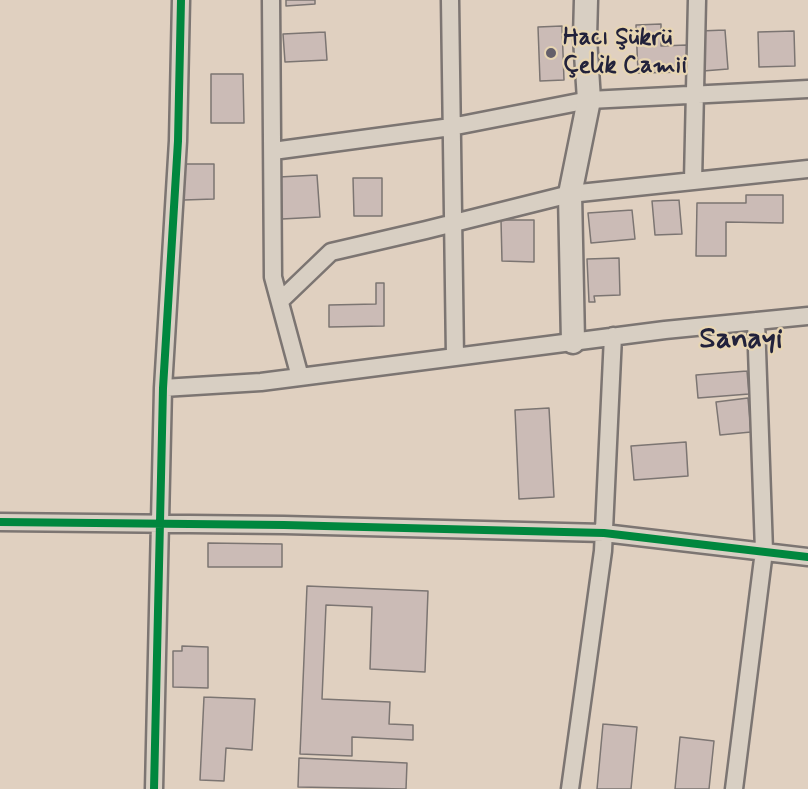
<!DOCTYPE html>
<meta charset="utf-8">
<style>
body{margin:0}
canvas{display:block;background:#e0d0c0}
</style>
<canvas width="808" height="789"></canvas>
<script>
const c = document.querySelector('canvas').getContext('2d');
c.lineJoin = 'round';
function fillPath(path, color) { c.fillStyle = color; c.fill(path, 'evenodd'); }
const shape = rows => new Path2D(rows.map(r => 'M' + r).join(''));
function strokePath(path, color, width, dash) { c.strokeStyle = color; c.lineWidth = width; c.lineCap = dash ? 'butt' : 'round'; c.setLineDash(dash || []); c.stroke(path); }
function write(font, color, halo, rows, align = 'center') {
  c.font = font + ' Mynerve,sans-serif'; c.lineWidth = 4.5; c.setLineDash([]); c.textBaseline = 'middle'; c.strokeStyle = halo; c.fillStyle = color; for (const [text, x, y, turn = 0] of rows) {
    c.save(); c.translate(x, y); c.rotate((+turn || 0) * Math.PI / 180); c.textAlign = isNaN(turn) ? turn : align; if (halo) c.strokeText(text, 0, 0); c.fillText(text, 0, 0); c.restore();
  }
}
const building = shape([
 [286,0,315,0,315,4,286,6,286,0],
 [661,24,661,46,687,45,687,72,638,73,636,25,661,24],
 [562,26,564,80,540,81,538,27,562,26],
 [725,30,728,69,703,71,700,31,725,30],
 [794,31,795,66,759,67,758,32,794,31],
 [325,32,327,60,285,62,283,34,325,32],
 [211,74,243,74,244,123,211,123,211,74],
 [184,164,214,164,214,199,184,200,184,164],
 [317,175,320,217,282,219,279,177,317,175],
 [353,178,382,178,382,216,354,216,353,178],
 [746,195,783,195,783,223,726,222,726,256,696,256,697,203,746,203,746,195],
 [679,200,682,234,655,235,652,201,679,200],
 [632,210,635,239,591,243,588,213,632,210],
 [501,220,534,220,534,262,502,261,501,220],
 [619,258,620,295,594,296,595,302,589,302,587,259,619,258],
 [376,283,384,283,384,326,329,327,329,305,376,304,376,283],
 [747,371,749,394,698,398,696,375,747,371],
 [748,398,751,432,720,435,716,402,748,398],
 [549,408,554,497,519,499,515,410,549,408],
 [686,442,688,476,634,480,631,446,686,442],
 [208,543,282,544,282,567,208,567,208,543],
 [307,586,428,591,425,672,370,669,372,607,326,605,322,699,390,702,389,724,413,725,413,740,352,737,352,756,300,754,307,586],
 [182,646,208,647,208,688,173,687,173,651,182,651,182,646],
 [204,697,255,699,252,750,226,748,224,781,200,780,204,697],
 [603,724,637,727,631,789,597,789,603,724],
 [680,737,714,741,709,789,675,789,680,737],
 [299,758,407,763,406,789,298,787,299,758]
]);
fillPath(building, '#cbbbb6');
strokePath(building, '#7c7572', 1.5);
const street = shape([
 [271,0,273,277,300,377],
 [450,0,455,357],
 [273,151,451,127,589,100,808,89],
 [693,181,697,0],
 [280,301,331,252,426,230,570,194,808,169],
 [163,388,261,382,665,330,808,316],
 [0,522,284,525,604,533,808,557],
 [154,789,163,388,178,141,181,0],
 [570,789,603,551,613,336],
 [734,789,764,551,756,321]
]);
const secondary = shape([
 [573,342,570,194,589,100,585,38,586,0]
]);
strokePath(street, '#7c7572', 21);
strokePath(secondary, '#7c7572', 27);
strokePath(street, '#d8cfc3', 16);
strokePath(secondary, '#d8cfc3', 22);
strokePath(shape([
 [0,522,284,525,604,533,808,557],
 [154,789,163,388,178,141,181,0]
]), '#00873e', 8);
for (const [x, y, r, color] of [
 [551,53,6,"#645f6a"]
]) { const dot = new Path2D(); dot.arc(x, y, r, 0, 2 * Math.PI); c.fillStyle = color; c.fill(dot); strokePath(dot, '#e7d5b2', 2); }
write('bold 24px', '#22223b', '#e7d5b2', [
 ["Hacı Şükrü",563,39],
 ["Çelik Camii",563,67]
], 'left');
write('bold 30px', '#22223b', '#e7d5b2', [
 ["Sanayi",741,341]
]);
</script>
